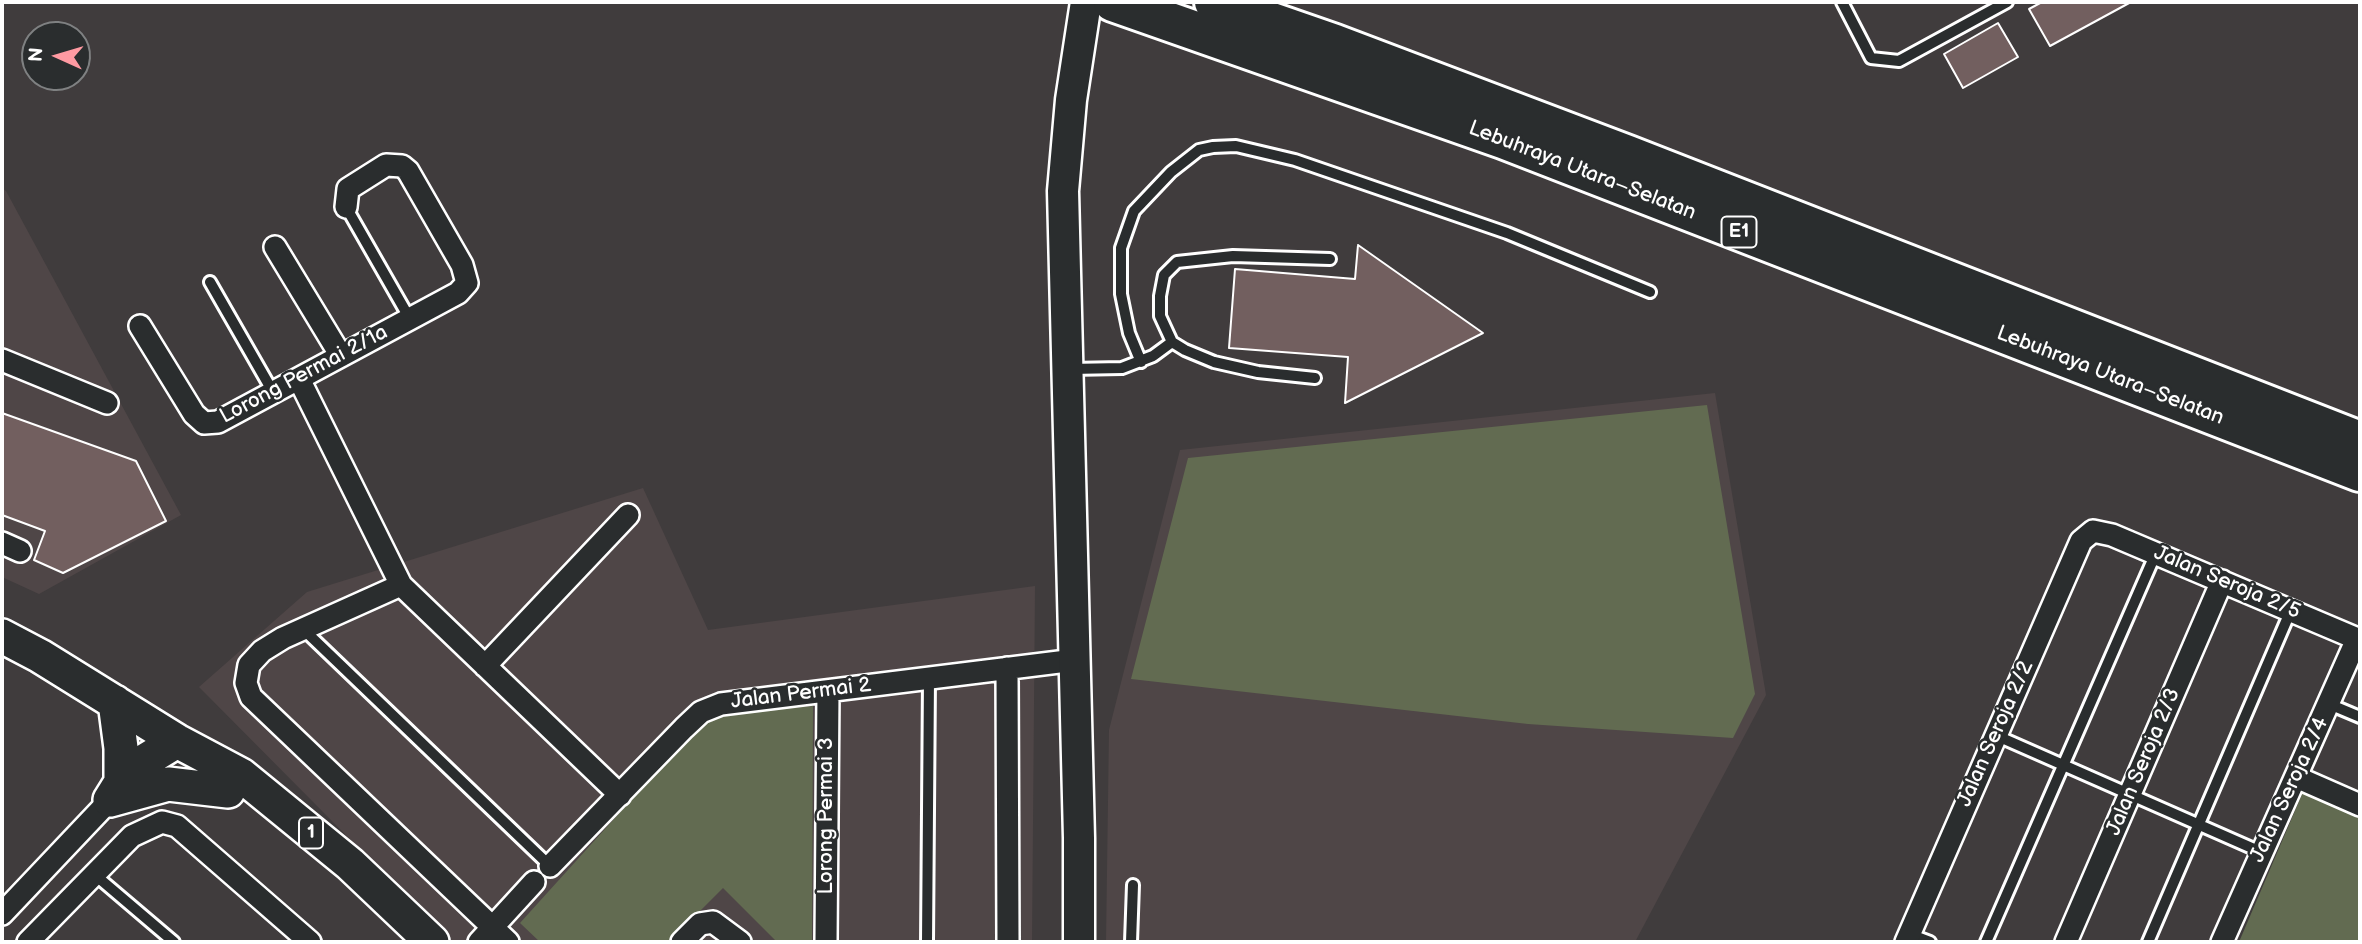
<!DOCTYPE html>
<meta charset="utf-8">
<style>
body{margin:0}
#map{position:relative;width:2362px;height:944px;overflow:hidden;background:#403c3d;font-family:"Balsamiq Sans",sans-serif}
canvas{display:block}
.frame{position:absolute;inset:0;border:4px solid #fff;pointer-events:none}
.north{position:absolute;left:21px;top:21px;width:70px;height:70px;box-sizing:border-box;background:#2a2d2e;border:2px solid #7f8182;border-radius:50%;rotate:274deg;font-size:19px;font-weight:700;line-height:28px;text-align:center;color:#fff}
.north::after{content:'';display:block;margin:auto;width:24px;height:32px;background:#ff9aa2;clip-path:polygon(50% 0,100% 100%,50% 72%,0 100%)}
</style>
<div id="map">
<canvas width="2362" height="944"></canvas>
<div class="frame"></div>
<div class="north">N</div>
</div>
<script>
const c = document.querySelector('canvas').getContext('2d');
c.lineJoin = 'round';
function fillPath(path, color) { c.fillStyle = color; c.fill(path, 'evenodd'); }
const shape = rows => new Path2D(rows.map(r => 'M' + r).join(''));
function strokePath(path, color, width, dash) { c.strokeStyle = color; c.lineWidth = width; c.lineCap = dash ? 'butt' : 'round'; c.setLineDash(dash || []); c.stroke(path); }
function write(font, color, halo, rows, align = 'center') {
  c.font = font + ' "Balsamiq Sans",sans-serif'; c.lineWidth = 5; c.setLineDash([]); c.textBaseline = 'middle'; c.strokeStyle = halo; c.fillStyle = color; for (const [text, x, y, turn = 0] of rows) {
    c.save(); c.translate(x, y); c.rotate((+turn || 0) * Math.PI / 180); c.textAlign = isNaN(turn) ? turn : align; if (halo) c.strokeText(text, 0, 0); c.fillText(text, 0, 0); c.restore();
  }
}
fillPath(shape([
 [2,188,6,191,181,515,39,594,2,577],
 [1715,393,1766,695,1635,942,1106,942,1109,730,1180,450],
 [643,488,708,630,1035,586,1032,942,452,942,199,687,307,592]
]), '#4f4647');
fillPath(shape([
 [1707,405,1755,694,1733,738,1528,724,1131,679,1188,458],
 [813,706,812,942,777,942,723,888,669,942,540,942,520,923,708,715],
 [2303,792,2360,817,2360,942,2239,942]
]), '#626b51');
const building = shape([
 [2042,2,2131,2,2050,46,2029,9,2042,2],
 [1998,23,2018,57,1963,88,1944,54,1998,23],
 [1358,245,1483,333,1345,403,1348,357,1229,348,1235,269,1355,279,1358,245],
 [2,413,136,461,166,521,63,573,34,560,45,531,2,515,2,413]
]);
fillPath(building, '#725f5f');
strokePath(building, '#fff', 2);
const service = shape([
 [1842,2,1871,58,1899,61,2007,2],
 [346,207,410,319],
 [210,282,273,392],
 [1141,362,1129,333,1121,294,1121,248,1134,211,1171,172,1199,150,1213,147,1236,146,1295,160,1507,233,1650,292],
 [1070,369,1122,368,1153,356,1172,342],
 [1315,378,1258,372,1214,362,1185,350,1172,342,1160,316,1160,296,1164,275,1177,262,1233,256,1330,259],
 [303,629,550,866],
 [2329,704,2360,717],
 [1995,735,2261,852],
 [94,874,174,942],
 [1909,934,1930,942],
 [927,942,929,678],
 [1131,942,1133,885],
 [1986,942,2156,553],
 [2148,942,2291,610]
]);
const minor = shape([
 [275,247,341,356],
 [140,326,194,414,204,423,218,422,458,293,467,283,462,265,408,171,402,166,386,165,348,189,346,207],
 [2,360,107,403],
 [299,379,401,585,620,795],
 [2,543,20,551],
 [401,585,283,638,262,651,249,665,246,683,251,697,508,942],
 [485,666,628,515],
 [1007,668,1008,942],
 [2296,777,2360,805],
 [550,866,684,728,701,712,721,704,1075,660],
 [2,914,110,800],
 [28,942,132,836,162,822,177,826,310,942],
 [479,942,534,882],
 [682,942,700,924,713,922,740,942],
 [826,942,828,691],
 [1906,942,2081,541,2093,531,2112,535,2360,640],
 [2066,942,2222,581],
 [2222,942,2357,639]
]);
const secondary = shape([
 [1079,942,1079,838,1063,191,1071,100,1086,2]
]);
const primary = shape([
 [2,636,40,656,177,741,241,775,350,864,432,942],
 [115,702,121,748,121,783],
 [110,800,168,784,228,791],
 [110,800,128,771,177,741]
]);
const motorway = shape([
 [1113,2,1503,139,2360,472],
 [1214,2,1335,44,1628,155,2360,441]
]);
strokePath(service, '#fff', 16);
strokePath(minor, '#fff', 26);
strokePath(secondary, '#fff', 35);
strokePath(primary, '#fff', 38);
strokePath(motorway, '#fff', 44);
strokePath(service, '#2a2d2e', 10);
strokePath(minor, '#2a2d2e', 21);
strokePath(secondary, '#2a2d2e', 30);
strokePath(primary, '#2a2d2e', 33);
strokePath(motorway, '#2a2d2e', 38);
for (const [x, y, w] of [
 [1739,232,35],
 [311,833,24]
]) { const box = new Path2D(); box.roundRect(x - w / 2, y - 15.5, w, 31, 5); c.fillStyle = '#2a2d2e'; c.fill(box); strokePath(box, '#fff', 2); }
write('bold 19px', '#fff', null, [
 ["E1",1739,232],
 ["1",311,833]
]);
write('21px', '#fff', '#2a2d2e', [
 ["Lebuhraya Utara–Selatan",1582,171,21],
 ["Lorong Permai 2/1a",304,375,-28],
 ["Lebuhraya Utara–Selatan",2110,376,21],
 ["Jalan Seroja 2/5",2227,583,23],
 ["Jalan Permai 2",801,694,-7],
 ["Jalan Seroja 2/2",1996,734,-66],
 ["Jalan Seroja 2/3",2144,762,-67],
 ["Jalan Seroja 2/4",2290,790,-65],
 ["Lorong Permai 3",827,816,-90]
]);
</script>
